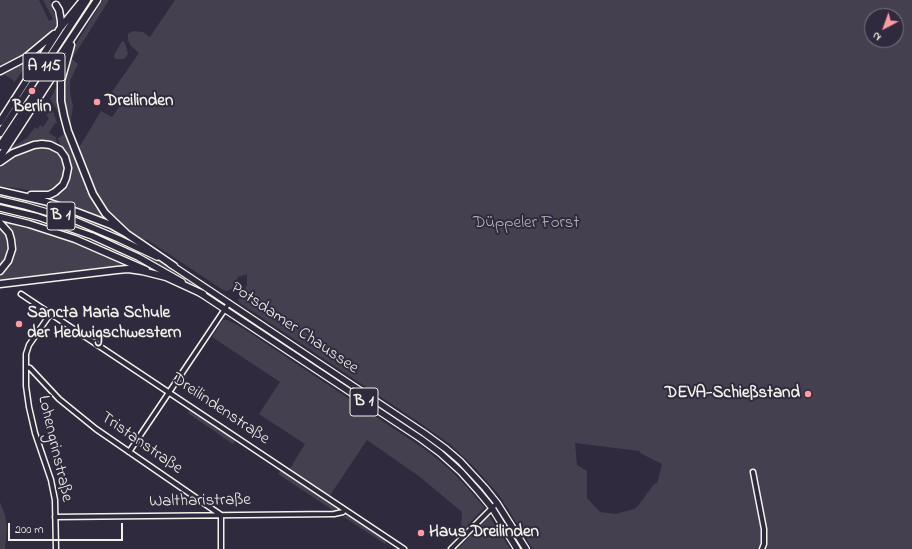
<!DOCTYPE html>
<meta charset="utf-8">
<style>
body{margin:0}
#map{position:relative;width:912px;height:549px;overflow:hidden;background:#2f2a3d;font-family:"Indie Flower",sans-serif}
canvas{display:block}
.north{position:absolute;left:864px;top:8px;width:40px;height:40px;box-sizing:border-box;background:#2f2a3d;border:1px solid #7e7a81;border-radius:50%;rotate:221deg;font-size:11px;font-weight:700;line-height:16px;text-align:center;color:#f4f1e8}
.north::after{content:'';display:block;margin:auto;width:14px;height:18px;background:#ff9aa2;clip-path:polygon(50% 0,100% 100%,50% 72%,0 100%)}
.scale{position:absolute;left:8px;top:523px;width:115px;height:18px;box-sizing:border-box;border:2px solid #f4f1e8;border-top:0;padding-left:5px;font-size:12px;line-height:14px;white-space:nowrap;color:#f4f1e8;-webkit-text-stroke:3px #2f2a3d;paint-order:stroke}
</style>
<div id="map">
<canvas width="912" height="549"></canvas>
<div class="north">N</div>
<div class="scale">200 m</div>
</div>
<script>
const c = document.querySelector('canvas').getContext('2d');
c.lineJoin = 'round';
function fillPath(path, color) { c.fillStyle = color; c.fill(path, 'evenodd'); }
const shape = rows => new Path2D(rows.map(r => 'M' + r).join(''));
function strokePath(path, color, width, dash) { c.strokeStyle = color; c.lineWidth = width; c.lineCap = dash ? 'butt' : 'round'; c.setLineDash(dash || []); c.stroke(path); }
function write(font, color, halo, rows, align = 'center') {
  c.font = font + ' "Indie Flower",sans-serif'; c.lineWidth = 4; c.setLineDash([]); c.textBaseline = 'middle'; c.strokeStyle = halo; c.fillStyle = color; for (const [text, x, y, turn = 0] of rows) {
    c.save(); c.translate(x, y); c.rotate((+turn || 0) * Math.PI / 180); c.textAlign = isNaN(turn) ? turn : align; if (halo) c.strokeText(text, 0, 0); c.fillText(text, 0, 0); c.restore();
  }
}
fillPath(shape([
 [0,0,39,0,49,21,53,19,43,0,50,0,54,8,52,9,57,19,57,23,54,29,40,45,17,60,0,67],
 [103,0,109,0,72,59,78,64,70,81,70,92,73,106,71,118,71,129,65,110,63,100,64,79,69,58,74,47],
 [175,0,912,0,912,549,533,549,499,495,476,469,451,445,423,425,240,303,238,300,247,285,247,274,238,277,232,289,226,291,223,290,146,239,144,242,130,232,116,221,101,202,94,189,78,149,101,111,112,117,119,107,107,99,139,53,131,46,128,40,128,34,131,32,134,31,143,32,150,37],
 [872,16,896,16,896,40,872,40],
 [575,443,639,451,642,454,662,464,657,483,654,484,638,506,634,509,616,514,600,512,587,498,587,471,577,465],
 [122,41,125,43,128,54,124,59,115,59,114,55],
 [26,61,28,63,14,83,13,80,5,75,0,76,0,75],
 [57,86,59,108,63,123,83,178,96,206,107,221,45,199,54,196,61,191,70,178,71,171,69,158,61,148,58,138,65,133,57,110,50,99],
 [48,108,52,108,57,123,55,123,49,133,56,137,57,146,51,142,37,141,21,146,6,155,9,149,27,138,35,127,37,129,40,125,43,127,49,118,46,115,49,112,47,110],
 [46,147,52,149,59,154,63,161,64,169,63,178,57,186,44,192,0,186,0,167,5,163,17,155,37,148],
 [6,223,28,228,87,247,129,266,0,282,0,275,6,270,12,261,15,252,12,233],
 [0,227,5,234,8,249,7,257,0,266],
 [100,232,146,253,167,265,221,300,219,303,180,278,98,237],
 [234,309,429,438,457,461,492,499,489,501,462,470,232,312],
 [223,320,228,320,244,329,423,448,447,467,465,485,484,507,483,509,463,530,461,528,462,512,420,477,367,440,329,497,289,470,305,444,259,414,280,382,212,337],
 [190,410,236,440,233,444,188,413],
 [281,470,336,506,336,510,334,511,278,474],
 [0,502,5,515,7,528,5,549,0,549],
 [488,514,510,549,458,549,480,526,478,524],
 [341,515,352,517,387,540,385,544]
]), '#454050');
const minor = shape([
 [21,294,404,549],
 [51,313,29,345,26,354,26,386,29,407,35,433,51,480,55,500,56,549],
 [26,367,30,368,59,399,96,429,221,515,221,549],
 [129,452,229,303],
 [753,472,764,529,764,544,762,549],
 [55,517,334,514,343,512,344,509],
 [451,549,497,503]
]);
const major = shape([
 [0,200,26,206,74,220,119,239,157,257],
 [0,208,38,217,92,236,138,257,182,282],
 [170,264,424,433,446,449,460,461,485,488,497,503,526,549],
 [200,293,421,439,440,453,461,472,478,491,492,508,517,549]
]);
const highway = shape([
 [56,5,59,10,61,21,61,27],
 [71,45,61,81,61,101,64,116,68,131,93,194,105,213,127,234],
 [0,71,25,58,54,34],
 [0,122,61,27,83,0],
 [0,133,87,0],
 [0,146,97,0],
 [0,157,65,57],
 [0,162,13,153,34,145,42,144,50,145,60,150,65,157,68,168,66,178,63,185,55,192,49,195,31,195],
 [0,191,44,201,77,212,111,225,127,234,174,266],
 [0,217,29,224,75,239,146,270],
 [0,223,9,233,11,240,12,249,8,261,0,271],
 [0,284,117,270,128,269,142,271,166,277,203,294]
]);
strokePath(minor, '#f4f1e8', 7);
strokePath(major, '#f4f1e8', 8);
strokePath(highway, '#f4f1e8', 9);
strokePath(minor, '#2f2a3d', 4);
strokePath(major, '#2f2a3d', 5.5);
strokePath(highway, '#2f2a3d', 6);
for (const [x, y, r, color] of [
 [32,91,4,"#ff9aa2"],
 [97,102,4,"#ff9aa2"],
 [19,324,4,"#ff9aa2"],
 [808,394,4,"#ff9aa2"],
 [421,533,4,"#ff9aa2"]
]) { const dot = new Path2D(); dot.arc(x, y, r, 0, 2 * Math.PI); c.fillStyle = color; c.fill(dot); strokePath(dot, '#2f2a3d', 1.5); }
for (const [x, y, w] of [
 [44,67,42],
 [61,216,28],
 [364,402,28]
]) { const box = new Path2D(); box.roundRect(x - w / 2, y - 14, w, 28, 3); c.fillStyle = '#2f2a3d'; c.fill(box); strokePath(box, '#f4f1e8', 1); }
write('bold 16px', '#f4f1e8', null, [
 ["A 115",44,67],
 ["B 1",61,216],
 ["B 1",364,402]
]);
write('bold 17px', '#f4f1e8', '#2f2a3d', [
 ["Dreilinden",105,102],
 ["Berlin",32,108,"center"],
 ["Sancta Maria Schule",27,314],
 ["der Hedwigschwestern",27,334],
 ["DEVA-Schießstand",800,394,"right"],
 ["Haus Dreilinden",429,533]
], 'left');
write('17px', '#b7b3b3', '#2f2a3d', [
 ["Düppeler Forst",526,224]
]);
write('17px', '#f4f1e8', '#2f2a3d', [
 ["Potsdamer Chaussee",294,329,34],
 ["Dreilindenstraße",220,410,34],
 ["Tristanstraße",141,444,35],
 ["Lohengrinstraße",54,449,77],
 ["Waltharistraße",200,502,-1]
]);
</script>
